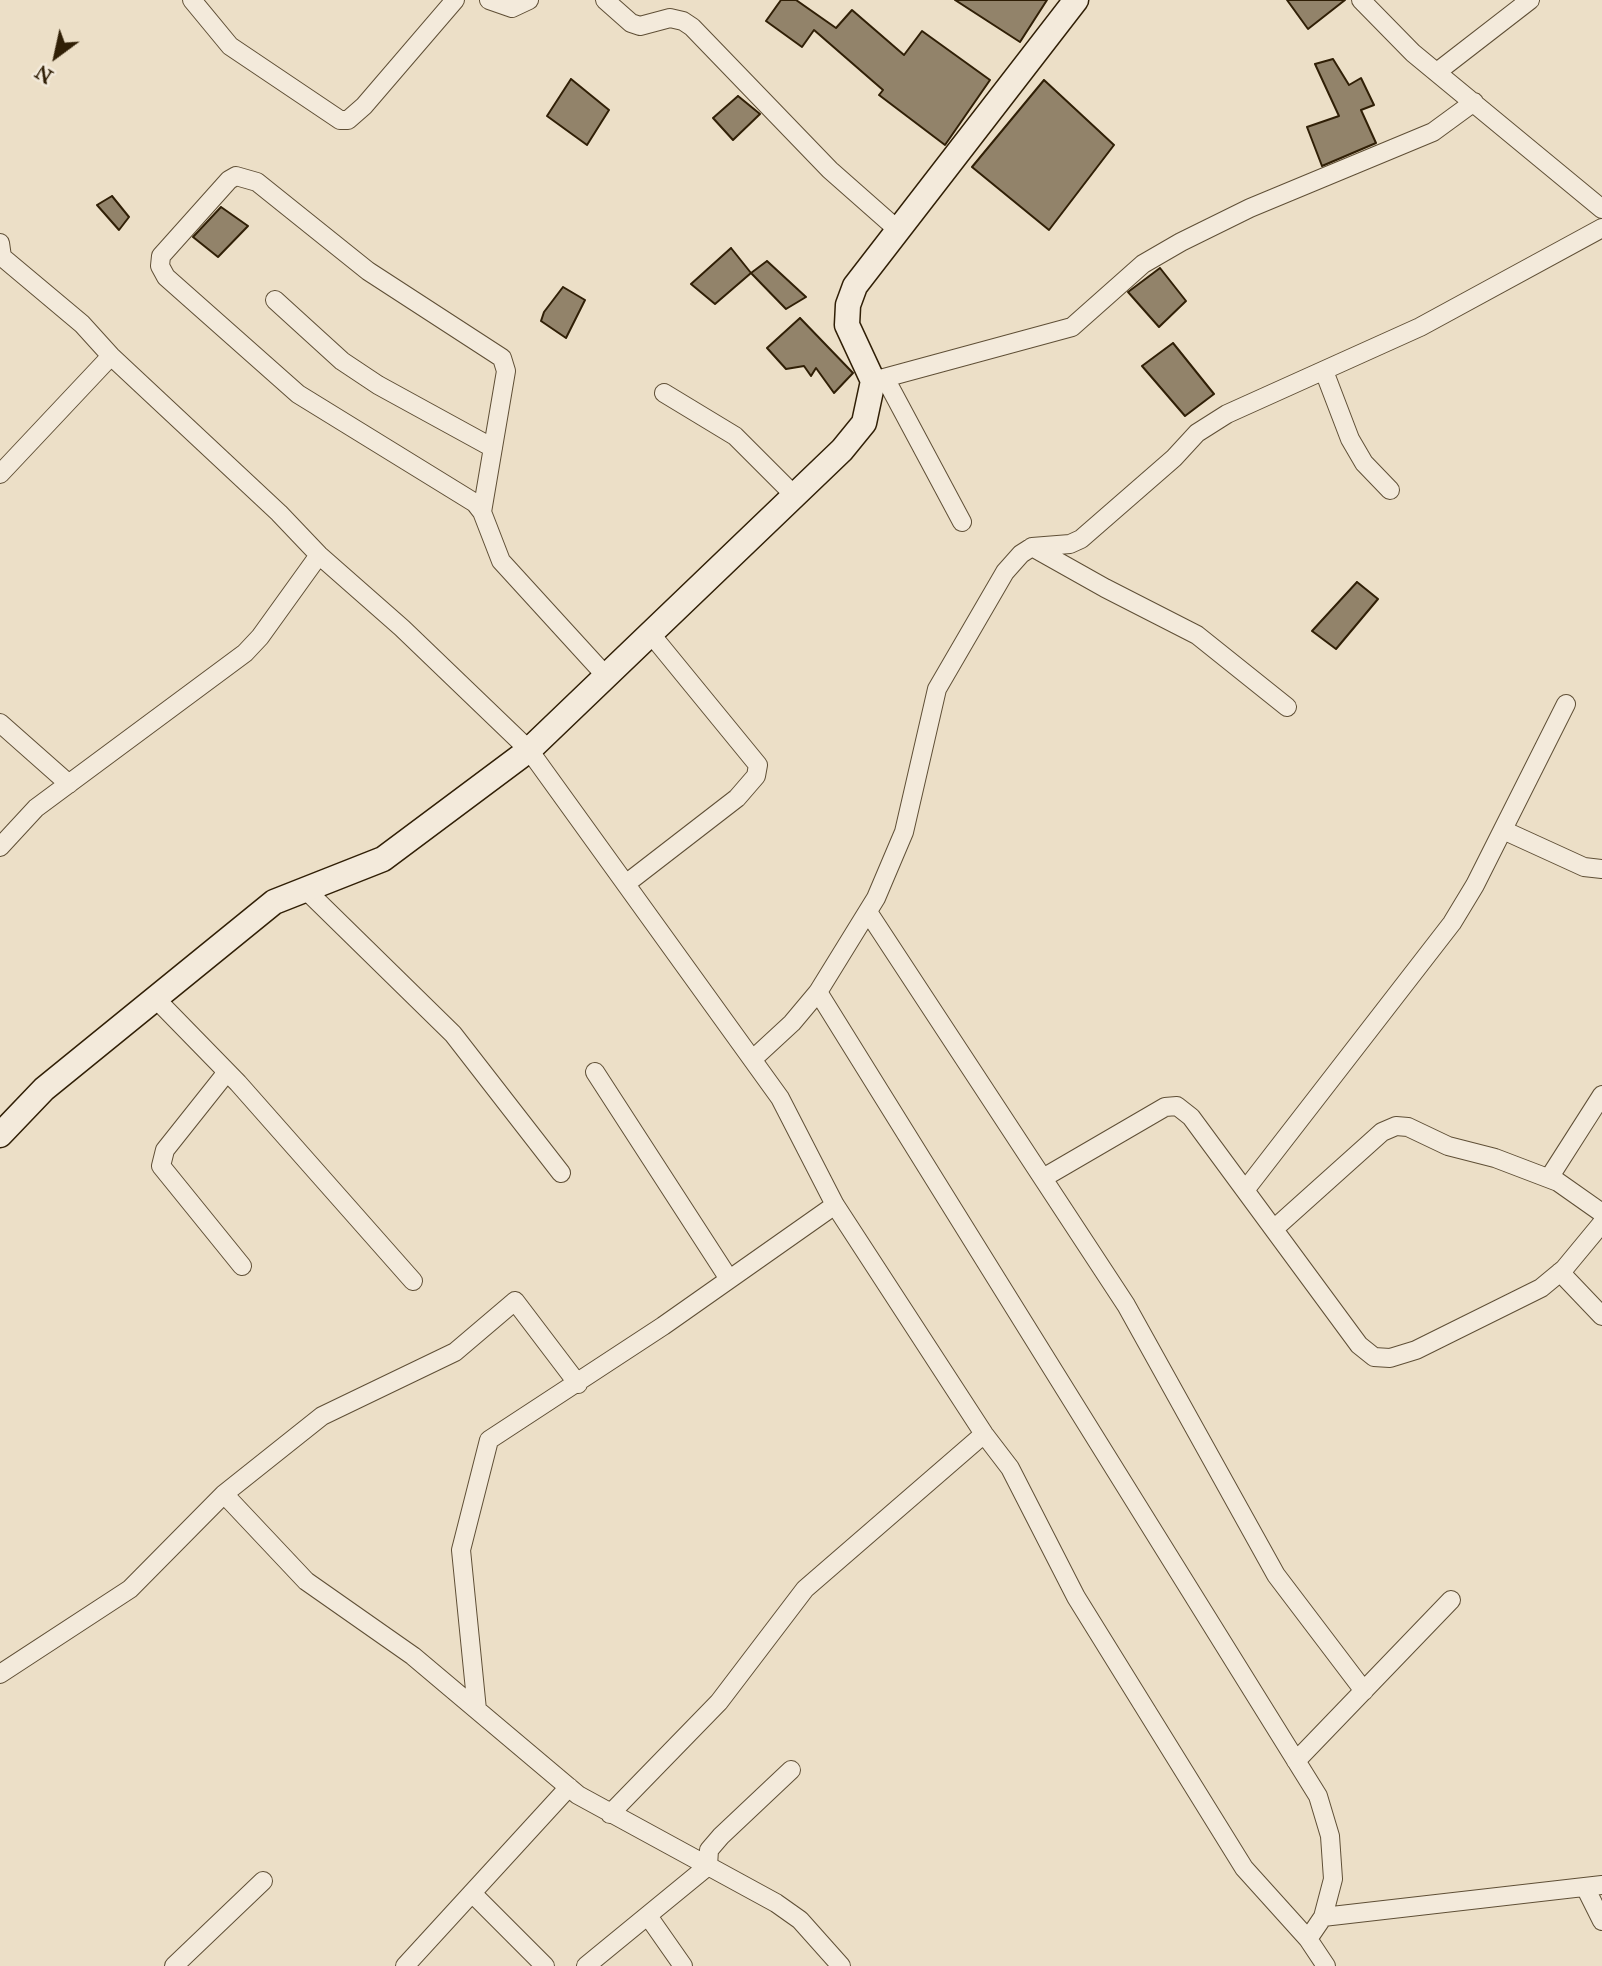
<!DOCTYPE html>
<style>
body{margin:0}
#map{position:relative;width:1602px;height:1966px;overflow:hidden;background:#ecdfc7;font-family:"IM FELL Great Primer",serif}
canvas{display:block}
.north{position:absolute;left:21px;top:21px;width:70px;height:70px;-webkit-text-stroke:5px #f3eadb;paint-order:stroke;rotate:213deg;font-size:19px;font-weight:700;line-height:28px;text-align:center;color:#301f06}
.north::after{content:'';display:block;margin:auto;width:24px;height:32px;background:#301f06;clip-path:polygon(50% 0,100% 100%,50% 72%,0 100%)}
</style>
<div id="map">
<canvas width="1602" height="1966"></canvas>
<div class="north">N</div>
</div>
<script>
const c = document.querySelector('canvas').getContext('2d');
c.lineJoin = 'round';
function fillPath(path, color) { c.fillStyle = color; c.fill(path, 'evenodd'); }
const shape = rows => new Path2D(rows.map(r => 'M' + r).join(''));
function strokePath(path, color, width, dash) { c.strokeStyle = color; c.lineWidth = width; c.lineCap = dash ? 'butt' : 'round'; c.setLineDash(dash || []); c.stroke(path); }
const building = shape([
 [781,0,796,0,836,28,852,10,904,55,922,31,990,80,945,145,879,95,883,90,814,30,802,47,766,21,781,0],
 [955,0,1047,0,1020,42,955,0],
 [1287,0,1345,0,1308,29,1287,0],
 [1333,59,1349,85,1361,78,1374,105,1361,110,1376,143,1322,166,1307,127,1339,116,1315,64,1333,59],
 [571,79,609,110,587,145,547,116,571,79],
 [1044,80,1114,145,1049,230,972,167,1044,80],
 [738,96,760,114,733,140,713,118,738,96],
 [112,196,129,217,119,230,97,205,112,196],
 [221,207,248,226,218,257,193,237,221,207],
 [731,248,751,273,715,304,691,284,731,248],
 [767,261,806,297,786,309,751,273,767,261],
 [1160,268,1186,301,1159,327,1128,292,1160,268],
 [563,287,585,300,566,338,541,321,544,312,563,287],
 [800,318,853,373,834,393,816,368,811,376,804,366,786,369,767,348,800,318],
 [1173,343,1214,394,1185,416,1142,366,1173,343],
 [1357,582,1378,599,1336,649,1312,631,1357,582]
]);
fillPath(building, '#92836a');
strokePath(building, '#301f06', 2);
const street = shape([
 [192,0,230,46,340,120,348,120,364,106,455,0],
 [489,0,512,8,529,0],
 [605,0,631,23,640,26,670,18,683,21,692,27,830,170,898,230],
 [1361,0,1413,53,1602,209],
 [1437,72,1530,0],
 [0,243,2,257,82,324,111,356,279,513,319,555,402,628,529,750,780,1098,835,1205,984,1434,1010,1468,1076,1597,1244,1868,1308,1939,1326,1966],
 [275,300,342,361,378,385,493,448],
 [1324,371,1350,439,1364,463,1390,490],
 [885,378,962,522],
 [873,381,1072,327,1143,264,1181,242,1250,208,1433,132,1474,102],
 [664,393,735,436,794,495],
 [0,474,111,356],
 [482,512,506,371,502,358,368,271,257,182,236,176,229,180,161,256,160,266,166,277,298,394,475,503,482,512,501,561,606,676],
 [1032,547,1105,588,1197,635,1287,707],
 [0,723,69,784],
 [1503,830,1584,867,1602,869],
 [0,847,36,808,245,653,260,637,319,555],
 [627,883,737,798,756,776,758,765,650,633],
 [306,890,453,1034,561,1173],
 [868,912,1126,1305,1276,1575,1364,1691],
 [818,992,1318,1796,1330,1836,1333,1879,1323,1917,1308,1939],
 [155,998,238,1083,413,1281],
 [753,1059,792,1023,818,992,876,898,904,832,937,689,1005,572,1021,554,1032,547,1070,544,1081,539,1174,458,1197,433,1227,414,1420,327,1602,228],
 [227,1072,165,1150,161,1166,242,1266],
 [595,1072,729,1279],
 [1043,1178,1165,1107,1177,1106,1191,1117,1359,1345,1374,1357,1390,1358,1416,1350,1541,1288,1564,1269,1602,1223],
 [1549,1178,1602,1095],
 [1246,1189,1452,923,1475,885,1566,704],
 [1275,1228,1382,1132,1396,1126,1408,1127,1448,1146,1495,1158,1558,1182,1602,1213],
 [1560,1272,1602,1316],
 [224,1494,306,1581,413,1656,578,1795,776,1903,800,1920,841,1966],
 [0,1674,130,1589,224,1494,322,1416,455,1352,515,1301,578,1384],
 [477,1710,461,1550,489,1440,663,1326,835,1205],
 [1296,1761,1451,1600],
 [610,1814,719,1702,805,1589,984,1434],
 [1585,1887,1602,1921],
 [472,1893,545,1966],
 [648,1916,683,1966],
 [1323,1917,1602,1885],
 [174,1966,263,1881],
 [405,1966,569,1787],
 [586,1966,708,1866,709,1850,721,1836,791,1770]
]);
const secondary = shape([
 [0,1135,44,1089,274,902,383,859,529,750,842,450,864,423,873,381,847,325,848,305,855,286,1076,0]
]);
strokePath(street, '#5f4f36', 20);
strokePath(secondary, '#301f06', 27);
strokePath(street, '#f3eadb', 18);
strokePath(secondary, '#f3eadb', 24);
</script>
